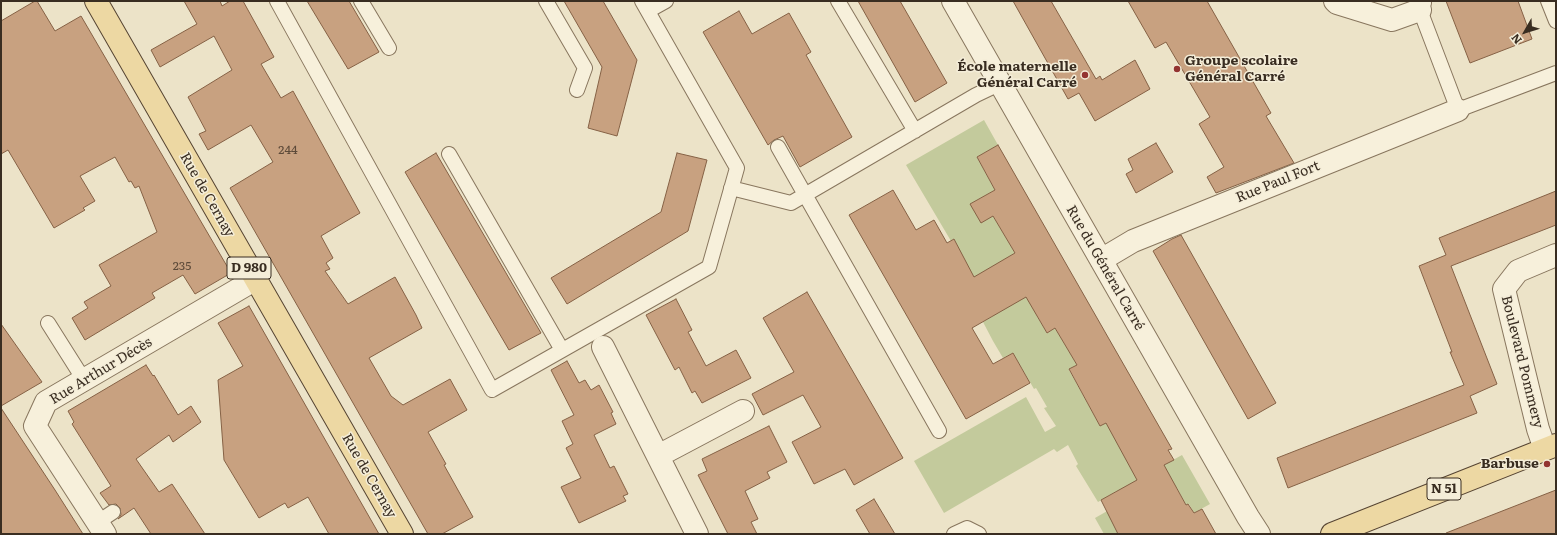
<!DOCTYPE html>
<meta charset="utf-8">
<style>
body{margin:0}
#map{position:relative;width:1557px;height:535px;overflow:hidden;background:#ece3c8;font-family:Literata,serif}
canvas{display:block}
.frame{position:absolute;inset:0;border:2px solid #392d21;pointer-events:none}
.north{position:absolute;left:1505px;top:12px;width:40px;height:40px;-webkit-text-stroke:3px #f4edd8;paint-order:stroke;rotate:231deg;font-size:11px;font-weight:700;line-height:16px;text-align:center;color:#392d21}
.north::after{content:'';display:block;margin:auto;width:14px;height:18px;background:#392d21;clip-path:polygon(50% 0,100% 100%,50% 72%,0 100%)}
</style>
<div id="map">
<canvas width="1557" height="535"></canvas>
<div class="frame"></div>
<div class="north">N</div>
</div>
<script>
const c = document.querySelector('canvas').getContext('2d');
c.lineJoin = 'round';
function fillPath(path, color) { c.fillStyle = color; c.fill(path, 'evenodd'); }
const shape = rows => new Path2D(rows.map(r => 'M' + r).join(''));
function strokePath(path, color, width, dash) { c.strokeStyle = color; c.lineWidth = width; c.lineCap = dash ? 'butt' : 'round'; c.setLineDash(dash || []); c.stroke(path); }
function write(font, color, halo, rows, align = 'center') {
  c.font = font + ' Literata,serif'; c.lineWidth = 3; c.setLineDash([]); c.textBaseline = 'middle'; c.strokeStyle = halo; c.fillStyle = color; for (const [text, x, y, turn = 0] of rows) {
    c.save(); c.translate(x, y); c.rotate((+turn || 0) * Math.PI / 180); c.textAlign = isNaN(turn) ? turn : align; if (halo) c.strokeText(text, 0, 0); c.fillText(text, 0, 0); c.restore();
  }
}
fillPath(shape([
 [984,120,998,145,977,157,995,190,971,204,993,216,1015,253,1004,260,1008,267,1036,291,1037,316,1047,333,1055,328,1077,365,1069,370,1100,426,1109,421,1155,470,1182,455,1210,504,1194,513,1189,504,1186,505,1177,488,1118,534,1104,534,1095,518,1123,502,1117,491,1098,502,1076,466,1078,464,1068,445,1057,452,1054,449,944,513,914,461,1026,397,1045,432,1056,426,1044,408,1047,407,1036,388,1034,389,1013,353,1003,358,993,341,983,322,993,316,953,239,951,241,906,165]
]), '#c3ca9c');
const building = shape([
 [35,1,37,1,55,31,81,16,231,273,195,294,183,275,152,293,155,298,85,340,72,318,88,308,84,302,111,286,99,265,157,232,139,186,135,188,131,181,129,182,115,157,80,176,95,201,83,208,85,210,54,228,8,150,1,154,1,21,35,1],
 [184,1,220,1,222,6,230,1,243,1,274,57,261,64,281,98,293,91,360,213,321,236,333,258,326,263,330,269,325,271,348,304,395,277,416,315,422,328,369,358,391,396,403,405,450,379,467,410,428,432,446,464,444,465,473,517,442,534,428,534,230,188,273,162,251,125,208,150,199,134,206,131,188,97,232,70,214,36,160,67,151,50,197,24,184,1],
 [307,1,349,1,379,52,348,69,307,1],
 [564,1,603,1,637,60,617,136,588,128,602,67,564,1],
 [858,1,900,1,947,83,915,102,858,1],
 [1013,1,1051,1,1096,79,1100,76,1102,80,1135,60,1150,89,1095,121,1079,93,1068,99,1013,1],
 [1128,1,1207,1,1271,113,1266,116,1294,163,1216,193,1207,177,1224,167,1199,124,1210,117,1166,42,1155,48,1128,1],
 [1446,1,1518,1,1532,39,1470,63,1446,1],
 [739,11,752,34,789,13,811,52,806,55,852,137,800,167,783,136,774,140,768,145,703,32,739,11],
 [1156,143,1173,172,1136,193,1126,174,1133,170,1128,159,1156,143],
 [998,145,1172,449,1168,450,1174,460,1164,465,1186,505,1188,504,1194,513,1202,509,1216,534,1118,534,1101,500,1137,480,1106,423,1100,426,1069,369,1077,365,1055,328,1047,333,1026,297,972,328,993,364,1013,353,1030,383,966,419,849,215,893,190,916,230,934,220,947,243,954,239,974,277,1015,253,993,216,981,223,970,204,995,190,977,157,998,145],
 [436,153,541,333,509,350,405,172,436,153],
 [677,153,707,160,688,231,567,304,551,278,661,212,677,153],
 [1556,191,1556,225,1451,266,1497,384,1470,396,1477,413,1288,488,1277,458,1464,385,1450,352,1452,352,1419,266,1446,255,1439,238,1556,191],
 [1181,235,1276,403,1248,419,1153,251,1172,239,1181,235],
 [807,292,903,458,854,485,845,469,814,484,792,442,821,427,803,395,763,415,752,394,794,372,763,318,807,292],
 [676,299,692,330,688,332,706,366,736,350,751,378,702,403,695,391,692,393,679,367,675,370,646,315,676,299],
 [249,306,315,422,379,534,329,534,308,497,288,508,285,503,259,518,224,460,218,380,243,366,218,323,249,306],
 [1,324,42,382,1,406,1,324],
 [567,361,579,383,585,380,591,390,599,385,613,412,611,413,616,424,594,435,610,468,614,466,628,494,623,496,626,501,579,523,561,487,581,478,566,448,573,444,562,421,574,415,551,370,567,361],
 [146,365,153,376,154,375,178,415,191,406,201,422,173,442,169,435,136,459,159,492,172,484,205,534,151,534,134,508,118,519,121,515,120,508,116,504,109,505,100,493,111,486,72,424,74,422,68,411,146,365],
 [1,408,55,490,83,534,1,534,1,408],
 [769,426,787,462,767,472,770,478,745,491,758,519,751,522,757,534,728,534,698,475,707,471,702,459,769,426],
 [1556,490,1556,534,1446,534,1446,533,1556,490],
 [874,499,895,534,870,534,856,510,874,499]
]);
fillPath(building, '#c8a180');
strokePath(building, '#856145', 1);
const lane = shape([
 [277,1,492,390,709,267,737,168,642,1],
 [361,1,389,48],
 [546,1,585,68,577,90],
 [838,1,915,131],
 [1548,1,1556,21],
 [1424,3,1420,10,1458,110,1556,73],
 [648,11,666,1],
 [778,147,939,431],
 [449,154,562,350],
 [731,188,791,203,976,95,999,84],
 [48,323,84,380],
 [98,522,113,512],
 [954,534,967,528,979,534]
]);
const street = shape([
 [953,1,1248,517,1259,534],
 [1335,1,1337,3,1392,20,1420,10],
 [1101,260,1133,241,1458,110],
 [603,347,697,534],
 [1545,449,1538,429,1504,289,1518,271,1556,255],
 [658,456,743,411],
 [105,534,35,426,46,402,256,279]
]);
const primary = shape([
 [96,1,402,534],
 [1332,534,1556,445]
]);
strokePath(lane, '#88765e', 16);
strokePath(street, '#88765e', 24);
strokePath(primary, '#564432', 24);
strokePath(lane, '#f7f0db', 14);
strokePath(street, '#f7f0db', 22);
strokePath(primary, '#edd8a3', 22);
for (const [x, y, r, color] of [
 [1177,69,4,"#933431"],
 [1085,75,4,"#933431"],
 [1547,464,4,"#933431"]
]) { const dot = new Path2D(); dot.arc(x, y, r, 0, 2 * Math.PI); c.fillStyle = color; c.fill(dot); strokePath(dot, '#f4edd8', 1.5); }
write('12px', '#5d4a39', null, [
 ["244",288,150],
 ["235",182,266]
]);
for (const [x, y, w] of [
 [249,268,44],
 [1444,489,34]
]) { const box = new Path2D(); box.roundRect(x - w / 2, y - 11, w, 22, 3); c.fillStyle = '#f4edd8'; c.fill(box); strokePath(box, '#392d21', 1); }
write('bold 13px', '#392d21', null, [
 ["D 980",249,268],
 ["N 51",1444,489]
]);
write('bold 14px', '#392d21', '#f4edd8', [
 ["Groupe scolaire",1185,61,"left"],
 ["Général Carré",1185,77,"left"],
 ["École maternelle",1077,67],
 ["Général Carré",1077,83],
 ["Barbuse",1539,464]
], 'right');
write('14px', '#392d21', '#f4edd8', [
 ["Rue Paul Fort",1278,182,-22],
 ["Rue de Cernay",207,195,60],
 ["Rue du Général Carré",1105,268,60],
 ["Boulevard Pommery",1522,362,76],
 ["Rue Arthur Décès",101,371,-31],
 ["Rue de Cernay",369,476,60]
]);
</script>
